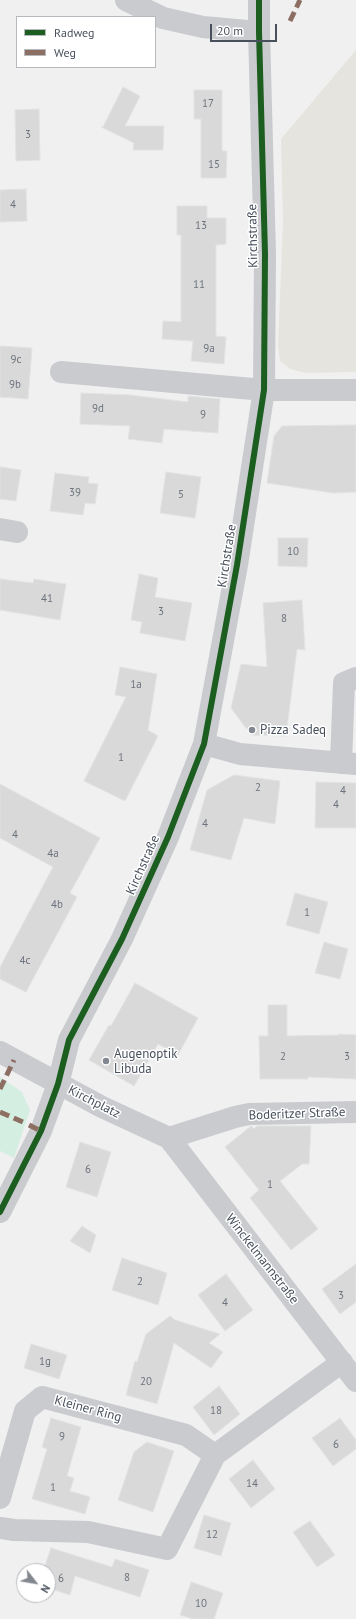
<!DOCTYPE html>
<meta charset="utf-8">
<style>
body{margin:0}
#map{position:relative;width:356px;height:1619px;overflow:hidden;background:#f0f0f0;font-family:"PT Sans",sans-serif}
canvas{display:block}
.legend{position:absolute;left:16px;top:16px;width:140px;height:52px;box-sizing:border-box;background:#fff;border:1px solid #b6b9be;margin:0;padding:5px 7px;list-style:none;font-size:12px;color:#48505c}
.legend li{display:flex;align-items:center;gap:8px;height:20px}
.legend b{width:20px;border:1px solid #b6b9be}
.north{position:absolute;left:16px;top:1563px;width:40px;height:40px;box-sizing:border-box;background:#fff;border:1px solid #b6b9be;border-radius:50%;rotate:121deg;font-size:11px;font-weight:700;line-height:16px;text-align:center;color:#48505c}
.north::after{content:'';display:block;margin:auto;width:14px;height:18px;background:#838890;clip-path:polygon(50% 0,100% 100%,50% 72%,0 100%)}
.scale{position:absolute;left:210px;top:24px;width:67px;height:18px;box-sizing:border-box;border:2px solid #48505c;border-top:0;padding-left:5px;font-size:12px;line-height:14px;white-space:nowrap;color:#48505c;-webkit-text-stroke:3px #fff;paint-order:stroke}
</style>
<div id="map">
<canvas width="356" height="1619"></canvas>
<ul class="legend">
<li><b style="height:5px;background:#1b5e20"></b>Radweg</li>
<li><b style="height:5px;background:#8d6e63"></b>Weg</li>
</ul>
<div class="north">N</div>
<div class="scale">20 m</div>
</div>
<script>
const c = document.querySelector('canvas').getContext('2d');
c.lineJoin = 'round';
function fillPath(path, color) { c.fillStyle = color; c.fill(path, 'evenodd'); }
const shape = rows => new Path2D(rows.map(r => 'M' + r).join(''));
function strokePath(path, color, width, dash) { c.strokeStyle = color; c.lineWidth = width; c.lineCap = dash ? 'butt' : 'round'; c.setLineDash(dash || []); c.stroke(path); }
function write(font, color, halo, rows, align = 'center') {
  c.font = font + ' "PT Sans",sans-serif'; c.lineWidth = 3; c.setLineDash([]); c.textBaseline = 'middle'; c.strokeStyle = halo; c.fillStyle = color; for (const [text, x, y, turn = 0] of rows) {
    c.save(); c.translate(x, y); c.rotate((+turn || 0) * Math.PI / 180); c.textAlign = isNaN(turn) ? turn : align; if (halo) c.strokeText(text, 0, 0); c.fillText(text, 0, 0); c.restore();
  }
}
fillPath(shape([
 [356,50,356,372,306,373,290,369,280,361,278,346,283,221,281,139]
]), '#e5e4de');
fillPath(shape([
 [0,1077,22,1092,30,1110,14,1158,0,1151]
]), '#d5eee2');
const building = shape([
 [123,87,140,96,125,126,164,126,163,150,133,150,134,143,101,127,103,127,123,87],
 [194,90,222,90,222,151,227,151,226,178,201,178,201,119,194,119,194,90],
 [39,109,40,160,16,161,15,110,39,109],
 [26,189,27,221,0,222,0,190,26,189],
 [177,206,207,206,207,218,226,218,226,244,216,245,216,336,226,337,224,364,191,361,193,341,162,339,163,321,181,322,181,235,177,235,177,206],
 [0,346,32,348,28,399,0,397,0,346],
 [81,393,130,395,188,402,188,396,220,399,218,433,164,429,162,443,128,439,130,426,80,424,81,393],
 [356,425,356,492,333,493,267,483,274,436,282,426,356,425],
 [0,467,21,470,16,501,0,499,0,467],
 [166,472,201,477,195,518,160,513,166,472],
 [55,473,89,477,88,483,98,484,95,504,85,503,83,515,50,511,55,473],
 [278,538,308,538,307,567,278,566,278,538],
 [139,574,158,578,155,597,192,603,185,641,140,633,142,622,131,620,139,574],
 [0,579,33,583,34,579,66,584,60,620,0,610,0,579],
 [302,600,305,650,297,649,286,736,251,735,231,708,241,664,267,667,263,603,302,600],
 [120,667,157,674,148,730,158,736,125,801,84,781,126,697,115,695,120,667],
 [234,775,280,781,275,824,244,818,231,860,190,850,207,790,234,775],
 [316,782,356,783,356,828,315,828,316,782],
 [0,784,100,838,70,893,77,897,26,992,0,979,0,967,53,867,0,838,0,784],
 [295,893,328,902,319,934,286,925,295,893],
 [324,942,348,949,340,979,315,973,324,942],
 [135,983,198,1018,178,1055,158,1044,134,1086,89,1060,109,1025,111,1026,135,983],
 [268,1005,287,1005,287,1036,339,1035,339,1034,356,1035,356,1079,308,1077,308,1079,260,1079,259,1036,268,1036,268,1005],
 [251,1126,254,1129,257,1126,311,1126,309,1164,302,1164,280,1181,318,1229,291,1250,250,1198,259,1190,225,1147,251,1126],
 [80,1142,111,1152,97,1197,66,1187,80,1142],
 [82,1226,96,1235,90,1253,70,1241,82,1226],
 [122,1258,167,1273,158,1305,112,1290,122,1258],
 [356,1264,356,1302,340,1314,322,1289,356,1264],
 [226,1274,253,1310,225,1331,198,1295,226,1274],
 [170,1316,175,1320,220,1334,209,1343,223,1352,211,1368,174,1343,157,1404,126,1395,135,1361,137,1362,146,1334,170,1316],
 [31,1344,67,1355,59,1379,24,1368,31,1344],
 [219,1386,240,1414,214,1435,193,1407,219,1386],
 [51,1418,81,1427,67,1476,74,1478,70,1491,90,1497,85,1514,32,1499,47,1449,42,1447,51,1418],
 [340,1418,356,1440,356,1449,333,1466,312,1438,340,1418],
 [147,1442,174,1451,153,1512,118,1500,134,1452,147,1442],
 [253,1460,275,1489,251,1508,229,1479,253,1460],
 [204,1515,231,1523,221,1556,194,1548,204,1515],
 [310,1521,335,1555,317,1567,293,1532,310,1521],
 [51,1548,112,1567,115,1559,149,1570,140,1597,75,1576,70,1595,48,1588,48,1571,43,1571,51,1548],
 [191,1582,223,1593,214,1619,193,1619,180,1615,191,1582]
]);
fillPath(building, '#d9d9da');
strokePath(building, '#e1e2e3', 1);
strokePath(shape([
 [126,0,163,18,203,27,259,32],
 [61,372,264,390,356,390],
 [0,529,17,532],
 [204,744,240,754,356,764],
 [341,763,344,683,356,678],
 [0,1052,102,1107,169,1138,356,1381],
 [169,1138,235,1117,249,1114,356,1112],
 [0,1212,41,1131,58,1084,69,1040,122,939,168,837,204,744,237,565,264,390,265,254,259,32,259,0],
 [0,1498,25,1411,42,1397,186,1435,215,1455],
 [0,1528,14,1530,88,1532,167,1549,215,1455,342,1362]
]), '#cacbce', 22);
strokePath(shape([
 [290,21,300,0],
 [0,1089,14,1060],
 [0,1112,25,1123],
 [29,1125,41,1131]
]), '#8d6e63', 5, [10, 5]);
strokePath(shape([
 [0,1212,41,1131,58,1084,69,1040,122,939,168,837,204,744,237,565,264,390,265,254,259,32,259,0]
]), '#1b5e20', 6);
for (const [x, y, r, color] of [
 [252,730,4,"#838890"],
 [106,1061,4,"#838890"]
]) { const dot = new Path2D(); dot.arc(x, y, r, 0, 2 * Math.PI); c.fillStyle = color; c.fill(dot); strokePath(dot, '#fff', 1.5); }
write('11px', '#6d737c', null, [
 ["17",208,104],
 ["3",28,135],
 ["15",214,165],
 ["4",13,205],
 ["13",201,226],
 ["11",199,285],
 ["9a",209,349],
 ["9c",16,360],
 ["9b",15,385],
 ["9d",98,409],
 ["9",203,415],
 ["39",75,493],
 ["5",181,495],
 ["10",293,552],
 ["41",47,599],
 ["3",161,612],
 ["8",284,619],
 ["1a",136,685],
 ["1",121,758],
 ["2",258,788],
 ["4",343,791],
 ["4",336,805],
 ["4",205,824],
 ["4",15,835],
 ["4a",53,854],
 ["4b",57,905],
 ["1",307,913],
 ["4c",25,961],
 ["2",283,1057],
 ["3",347,1057],
 ["6",88,1170],
 ["1",270,1185],
 ["2",140,1282],
 ["3",341,1296],
 ["4",225,1303],
 ["1g",45,1362],
 ["20",146,1382],
 ["18",216,1411],
 ["9",62,1437],
 ["6",336,1445],
 ["14",252,1484],
 ["1",53,1488],
 ["12",212,1535],
 ["8",127,1578],
 ["6",61,1579],
 ["10",201,1604]
]);
write('13px', '#48505c', '#fff', [
 ["Kirchstraße",253,236,-91],
 ["Kirchstraße",227,556,-81],
 ["Kirchstraße",143,865,-66],
 ["Kirchplatz",94,1102,27],
 ["Boderitzer Straße",297,1114,-2],
 ["Winckelmannstraße",262,1259,52],
 ["Kleiner Ring",88,1409,15]
]);
write('13px', '#48505c', '#fff', [
 ["Pizza Sadeq",260,730],
 ["Augenoptik",114,1054],
 ["Libuda",114,1069]
], 'left');
</script>
